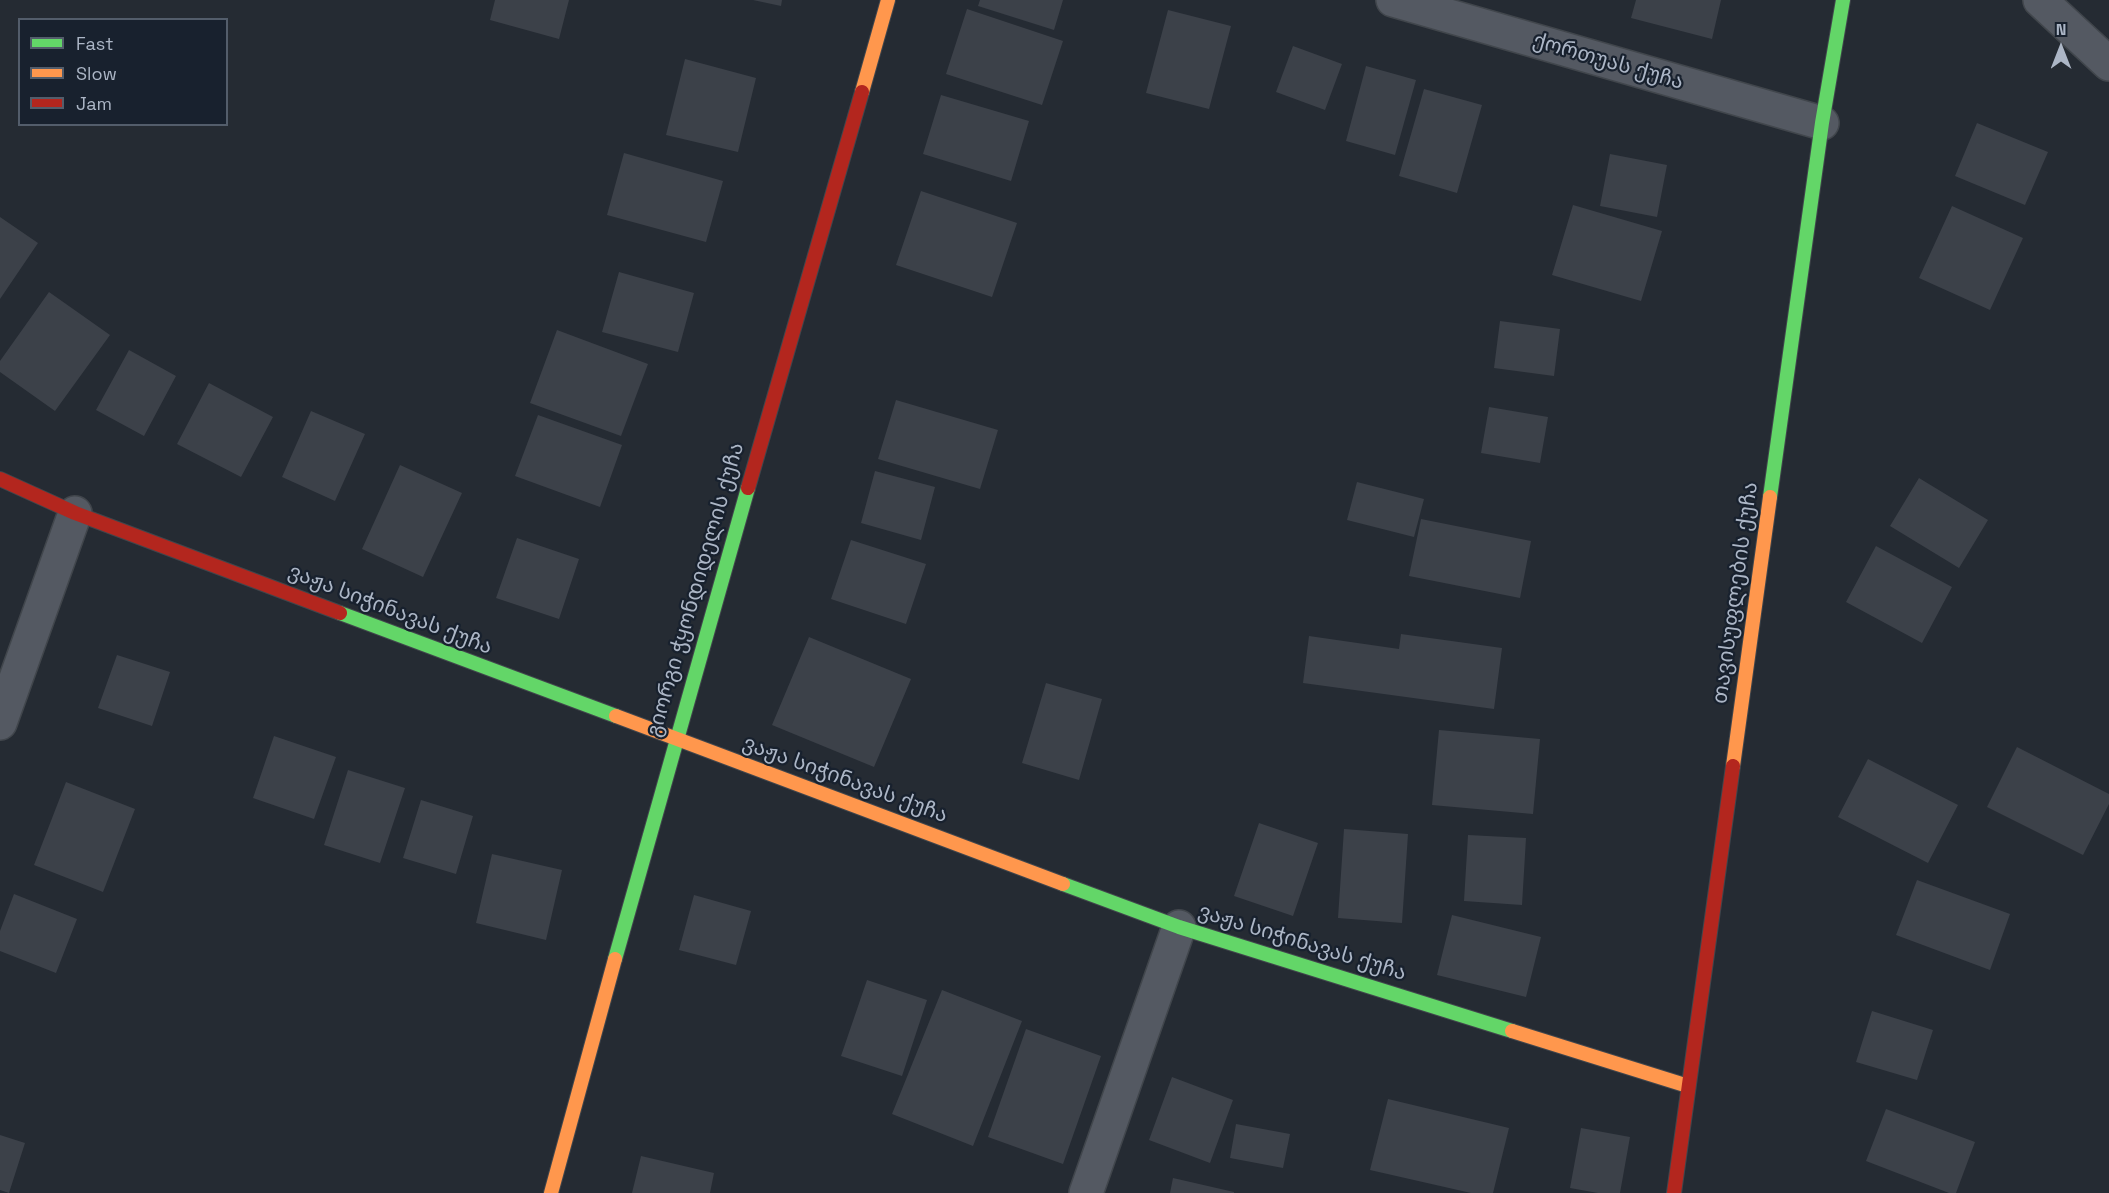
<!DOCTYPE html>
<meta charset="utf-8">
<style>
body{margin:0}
#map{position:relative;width:2109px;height:1193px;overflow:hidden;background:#252b33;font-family:"Space Grotesk",sans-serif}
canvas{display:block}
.legend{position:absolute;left:18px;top:18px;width:210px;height:108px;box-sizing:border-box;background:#18212e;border:2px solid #535d6b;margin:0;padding:8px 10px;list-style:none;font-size:18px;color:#acb6c6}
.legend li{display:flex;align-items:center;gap:12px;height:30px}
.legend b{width:30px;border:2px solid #535d6b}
.north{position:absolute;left:2031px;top:18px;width:60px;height:60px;-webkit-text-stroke:4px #18212e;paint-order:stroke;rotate:0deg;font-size:16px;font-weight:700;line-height:24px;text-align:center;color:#acb6c6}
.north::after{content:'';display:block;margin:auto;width:21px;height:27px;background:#acb6c6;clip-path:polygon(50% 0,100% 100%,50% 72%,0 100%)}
</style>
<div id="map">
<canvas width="2109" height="1193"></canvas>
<ul class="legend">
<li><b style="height:8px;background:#63d668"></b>Fast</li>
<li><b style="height:8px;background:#ff974d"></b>Slow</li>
<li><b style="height:8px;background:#b3261e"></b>Jam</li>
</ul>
<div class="north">N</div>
</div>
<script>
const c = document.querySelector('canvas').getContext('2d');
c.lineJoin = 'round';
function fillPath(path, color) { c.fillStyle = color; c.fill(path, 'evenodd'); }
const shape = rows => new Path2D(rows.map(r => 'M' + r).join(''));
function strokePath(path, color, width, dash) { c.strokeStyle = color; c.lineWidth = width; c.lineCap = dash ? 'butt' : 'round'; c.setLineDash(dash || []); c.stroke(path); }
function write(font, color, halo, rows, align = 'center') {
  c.font = font + ' "Space Grotesk","Noto Sans Georgian",sans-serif'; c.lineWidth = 4.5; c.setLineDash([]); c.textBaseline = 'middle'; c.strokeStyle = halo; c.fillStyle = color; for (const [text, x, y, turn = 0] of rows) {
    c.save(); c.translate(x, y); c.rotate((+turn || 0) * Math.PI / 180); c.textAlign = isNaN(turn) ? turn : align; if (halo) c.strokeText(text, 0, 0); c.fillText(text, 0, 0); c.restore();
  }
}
fillPath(shape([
 [495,0,569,0,559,39,490,20],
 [753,0,782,0,781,6],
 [980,0,1063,0,1054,30,978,6],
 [1636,0,1721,0,1712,39,1631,18],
 [967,9,1063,41,1042,105,946,74],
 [1168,10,1231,26,1209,109,1146,93],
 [1293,46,1342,64,1325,110,1276,92],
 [685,59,756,78,738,152,666,135],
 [1366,66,1416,80,1395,155,1346,141],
 [1424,89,1482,105,1457,193,1399,176],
 [941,95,1029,121,1011,181,923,154],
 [1977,123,2048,152,2025,205,1955,176],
 [624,153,723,181,706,242,607,215],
 [1610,154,1667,165,1657,217,1600,206],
 [921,191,1017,223,992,297,896,265],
 [1573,205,1662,231,1641,301,1552,275],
 [1952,206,2023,238,1990,310,1919,278],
 [0,217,38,243,0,299],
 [619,272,694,293,678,352,602,332],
 [49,292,110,335,55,411,0,372,0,361],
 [1500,321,1560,329,1554,376,1494,368],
 [557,330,648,364,621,436,530,403],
 [129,350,176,376,144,436,96,410],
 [209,383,273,417,241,477,177,444],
 [896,400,998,430,980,489,878,459],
 [1489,407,1548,417,1540,463,1481,453],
 [311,411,365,434,335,501,282,477],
 [538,415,622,445,600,507,515,476],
 [400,465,462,493,423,577,362,549],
 [875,471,935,487,921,540,861,523],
 [1919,478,1988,520,1959,568,1890,526],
 [1357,482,1424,499,1414,537,1347,520],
 [1421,519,1531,541,1520,598,1409,576],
 [517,538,579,559,559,619,496,598],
 [851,540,926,564,906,624,831,599],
 [1876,546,1952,587,1922,643,1846,602],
 [1401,634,1502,648,1494,709,1303,683,1309,636,1399,649],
 [809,637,911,679,874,767,772,725],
 [117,655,170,672,152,726,98,708],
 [1046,683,1102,699,1079,780,1022,763],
 [1439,730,1540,739,1533,814,1432,805],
 [274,736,336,757,314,819,253,798],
 [2017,747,2109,794,2109,804,2083,855,1987,807],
 [1868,759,1958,805,1928,863,1838,817],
 [348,770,405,788,380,863,324,845],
 [66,782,135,809,103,892,34,865],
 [421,800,473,816,456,874,403,858],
 [1259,823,1318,843,1293,916,1234,896],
 [1344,829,1408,834,1402,923,1338,918],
 [1468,835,1526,838,1522,905,1464,901],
 [492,854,562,870,546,940,476,923],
 [1917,880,2010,914,1990,970,1896,935],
 [14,894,77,919,56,973,0,951,0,931],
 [694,895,751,911,736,965,679,950],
 [1452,915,1541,937,1526,997,1437,975],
 [867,980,927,1000,902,1076,841,1056],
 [942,990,1022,1021,973,1146,892,1114],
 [1872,1011,1933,1030,1917,1080,1856,1062],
 [1026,1029,1101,1056,1063,1164,988,1137],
 [1172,1077,1233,1100,1210,1163,1149,1140],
 [1388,1099,1509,1128,1493,1193,1471,1193,1370,1170],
 [1886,1109,1975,1142,1956,1193,1949,1193,1866,1161],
 [1236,1124,1290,1134,1283,1168,1230,1158],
 [1581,1128,1630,1137,1620,1193,1598,1193,1570,1188],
 [0,1135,25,1143,9,1193,0,1190],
 [641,1156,714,1173,710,1193,632,1193],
 [1173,1178,1234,1192,1234,1193,1170,1193]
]), '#3c4149');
const street = shape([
 [1393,0,1822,123],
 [2040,0,2109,64],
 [0,723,75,513],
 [1086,1193,1179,927]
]);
const fast = shape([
 [1770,497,1822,123,1843,0],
 [340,613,616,716],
 [1063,884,1179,927,1512,1031],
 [615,959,748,488]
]);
const slow = shape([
 [862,92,888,0],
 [616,716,1063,884],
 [1733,766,1770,497],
 [1512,1031,1688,1086],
 [551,1193,615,959]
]);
const jam = shape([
 [0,479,75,513,340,613],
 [748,488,862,92],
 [1674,1193,1733,766]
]);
strokePath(street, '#41464c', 36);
strokePath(fast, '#41464c', 16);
strokePath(slow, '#41464c', 16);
strokePath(jam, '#41464c', 16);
strokePath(street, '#545962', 33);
strokePath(fast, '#63d668', 14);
strokePath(slow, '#ff974d', 14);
strokePath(jam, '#b3261e', 14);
write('21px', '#acb6c6', '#18212e', [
 ["ქორთუას ქუჩა",1608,62,16],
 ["გიორგი ჭყონდიდელის ქუჩა",696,590,-74],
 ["თავისუფლების ქუჩა",1736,593,-82],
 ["ვაჟა სიჭინავას ქუჩა",390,610,21],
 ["ვაჟა სიჭინავას ქუჩა",845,780,20],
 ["ვაჟა სიჭინავას ქუჩა",1302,943,17]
]);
</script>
